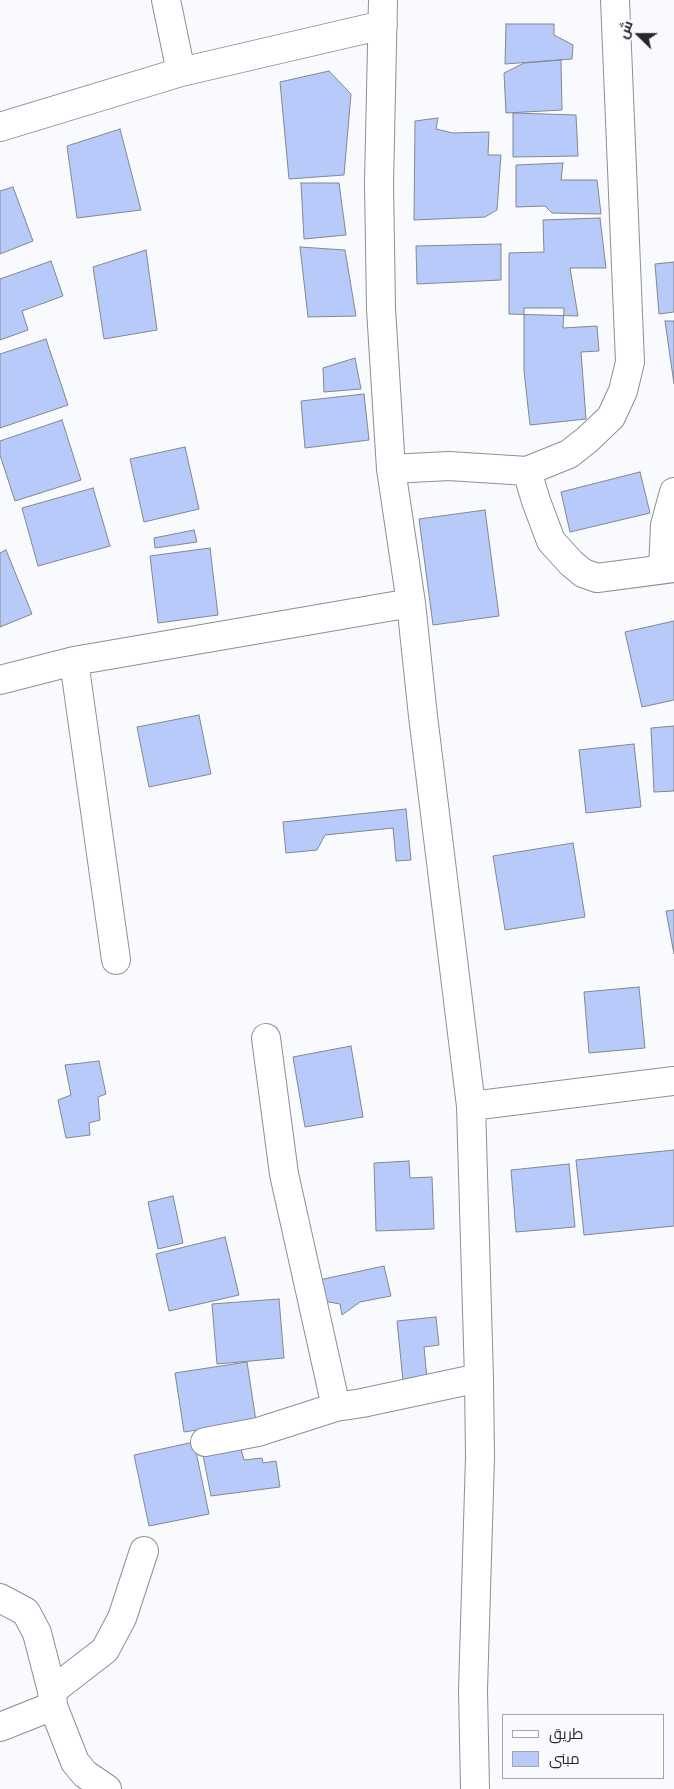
<!DOCTYPE html>
<meta charset="utf-8">
<style>
body{margin:0}
#map{position:relative;width:674px;height:1789px;overflow:hidden;background:#f8fafd;font-family:"IBM Plex Serif",Cairo,serif}
canvas{display:block}
.legend{position:absolute;left:502px;top:1714px;width:162px;height:65px;box-sizing:border-box;background:#f8fafd;border:1px solid #a4a6a9;margin:0;padding:6px 9px;list-style:none;font-size:15px;color:#25272a}
.legend li{display:flex;align-items:center;gap:10px;height:25px}
.legend b{width:25px;border:1px solid #a4a6a9}
.north{position:absolute;left:614px;top:10px;width:50px;height:50px;-webkit-text-stroke:4px #f8fafd;paint-order:stroke;rotate:292deg;font-size:14px;font-weight:700;line-height:20px;text-align:center;color:#25272a}
.north::after{content:'';display:block;margin:auto;width:18px;height:22px;background:#25272a;clip-path:polygon(50% 0,100% 100%,50% 72%,0 100%)}
</style>
<div id="map">
<canvas width="674" height="1789"></canvas>
<ul class="legend">
<li><b style="height:6px;background:#fff"></b>طريق</li>
<li><b style="height:14px;background:#b7caf9"></b>مبنى</li>
</ul>
<div class="north">ش</div>
</div>
<script>
const c = document.querySelector('canvas').getContext('2d');
c.lineJoin = 'round';
function fillPath(path, color) { c.fillStyle = color; c.fill(path, 'evenodd'); }
const shape = rows => new Path2D(rows.map(r => 'M' + r).join(''));
function strokePath(path, color, width, dash) { c.strokeStyle = color; c.lineWidth = width; c.lineCap = dash ? 'butt' : 'round'; c.setLineDash(dash || []); c.stroke(path); }
const building = shape([
 [506,24,554,24,554,35,573,45,572,59,505,64,506,24],
 [561,60,562,110,506,113,504,73,524,63,561,60],
 [329,71,351,94,344,175,289,179,280,82,329,71],
 [513,113,576,115,578,156,513,157,513,113],
 [438,118,436,129,453,133,489,132,488,155,501,155,497,210,485,217,414,220,415,121,438,118],
 [120,129,141,210,77,218,67,146,120,129],
 [563,163,561,180,597,180,601,214,552,213,545,206,516,207,516,165,563,163],
 [301,183,339,183,346,235,304,239,301,183],
 [13,187,33,241,0,254,0,191,13,187],
 [600,218,606,268,570,268,578,316,509,314,509,253,544,252,543,220,600,218],
 [501,244,501,280,417,284,416,246,501,244],
 [300,247,345,250,356,316,308,317,300,247],
 [146,250,157,330,104,339,93,267,146,250],
 [51,261,63,296,22,311,28,330,0,340,0,279,51,261],
 [674,262,674,312,659,314,655,264,674,262],
 [524,308,564,308,563,328,597,326,599,351,581,352,586,419,530,425,524,371,524,308],
 [665,321,674,321,674,384,665,321],
 [46,339,68,405,0,428,0,354,46,339],
 [355,358,361,389,324,392,323,368,355,358],
 [364,394,369,440,305,448,301,401,364,394],
 [62,420,81,480,15,501,0,455,0,441,62,420],
 [185,447,199,509,144,522,130,459,185,447],
 [640,472,650,513,570,532,561,492,640,472],
 [93,488,110,546,38,566,22,508,93,488],
 [485,510,499,616,433,625,419,519,485,510],
 [194,530,197,542,155,548,154,538,194,530],
 [210,548,218,615,158,623,150,556,210,548],
 [6,550,32,614,0,627,0,553,6,550],
 [674,621,674,700,642,707,625,632,674,621],
 [199,715,211,774,149,787,137,727,199,715],
 [674,726,674,791,654,792,651,728,674,726],
 [634,744,641,807,586,813,579,750,634,744],
 [406,809,411,860,396,861,393,828,325,835,317,850,286,853,283,822,406,809],
 [573,843,585,917,505,930,493,856,573,843],
 [674,910,674,954,666,911,674,910],
 [639,987,645,1048,589,1053,584,992,639,987],
 [351,1046,363,1117,305,1127,293,1057,351,1046],
 [99,1061,106,1094,98,1097,100,1120,89,1123,90,1135,66,1138,58,1100,71,1095,65,1065,99,1061],
 [674,1150,674,1226,584,1235,576,1160,674,1150],
 [409,1161,410,1178,432,1177,434,1229,376,1231,374,1163,409,1161],
 [569,1164,575,1227,516,1232,511,1170,569,1164],
 [173,1196,183,1243,158,1249,148,1202,173,1196],
 [225,1237,239,1295,169,1311,156,1254,225,1237],
 [384,1266,391,1296,360,1302,342,1315,340,1304,323,1301,319,1280,384,1266],
 [279,1299,284,1358,217,1364,212,1304,279,1299],
 [436,1317,439,1345,424,1347,427,1379,403,1381,397,1321,436,1317],
 [247,1362,256,1421,184,1432,175,1373,247,1362],
 [194,1442,209,1514,149,1526,134,1455,194,1442],
 [241,1449,244,1460,262,1458,263,1463,276,1461,280,1487,211,1496,203,1455,241,1449]
]);
fillPath(building, '#b7caf9');
strokePath(building, '#83878f', 1);
const minor = shape([
 [166,0,181,72],
 [383,0,379,183,381,309,391,469,411,603,423,716,471,1106,479,1378,480,1457,473,1690,475,1789],
 [0,127,181,72,383,25],
 [391,469,449,466,527,471,536,501,551,541,571,563,583,573,597,578,674,568],
 [527,471,569,454,588,439,611,417,623,391,630,362,615,0],
 [663,569,665,525,674,492],
 [74,661,116,960],
 [0,680,74,661,411,603],
 [266,1038,284,1174,336,1407],
 [471,1106,674,1081],
 [205,1442,258,1432,336,1407,362,1403,479,1378],
 [0,1598,26,1612,37,1633,52,1691,53,1706],
 [52,1691,105,1650,122,1618,144,1551],
 [0,1727,53,1706,75,1762,85,1774,107,1789]
]);
strokePath(minor, '#8c8f98', 30);
strokePath(minor, '#fff', 28);
</script>
